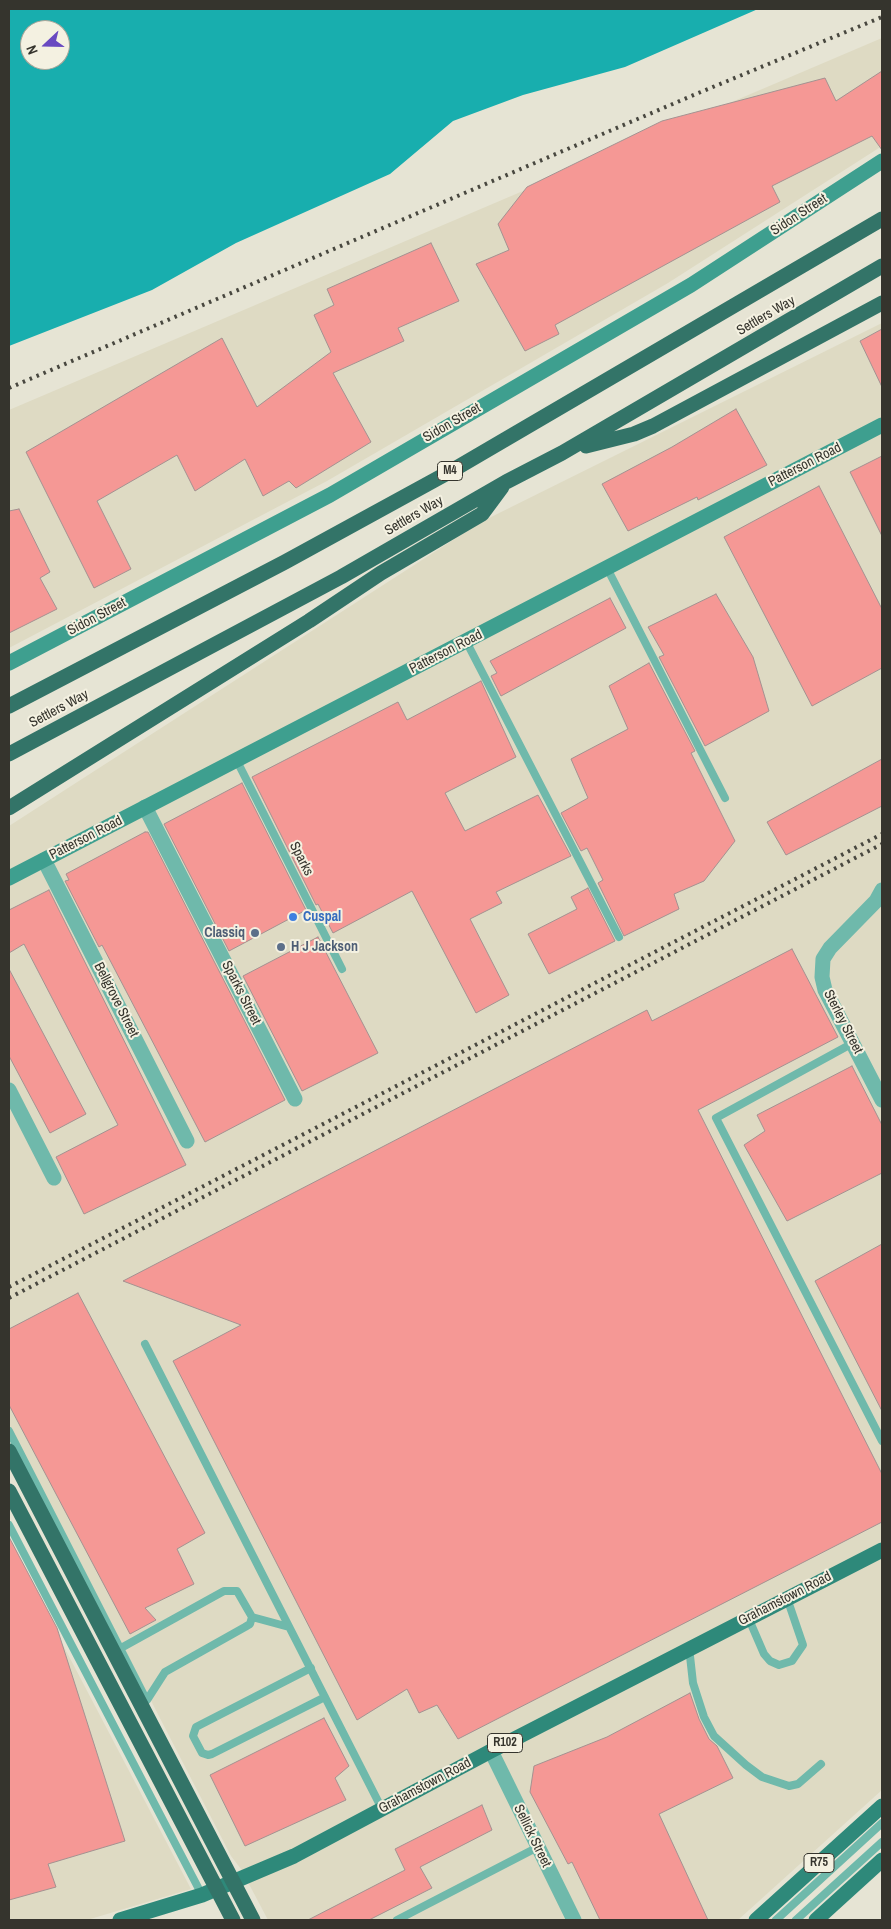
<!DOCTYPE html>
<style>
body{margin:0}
#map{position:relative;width:891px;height:1929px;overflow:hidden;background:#e6e4d4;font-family:"Archivo Narrow",sans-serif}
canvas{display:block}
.frame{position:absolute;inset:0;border:10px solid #35342d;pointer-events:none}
.north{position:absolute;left:20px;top:20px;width:50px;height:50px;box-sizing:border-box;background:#f4f1e1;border:1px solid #a8a599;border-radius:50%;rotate:249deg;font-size:14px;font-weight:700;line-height:20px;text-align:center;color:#35342d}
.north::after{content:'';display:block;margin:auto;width:18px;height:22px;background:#6949c1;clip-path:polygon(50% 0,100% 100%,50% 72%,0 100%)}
</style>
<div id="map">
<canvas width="891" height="1929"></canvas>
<div class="frame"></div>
<div class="north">N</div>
</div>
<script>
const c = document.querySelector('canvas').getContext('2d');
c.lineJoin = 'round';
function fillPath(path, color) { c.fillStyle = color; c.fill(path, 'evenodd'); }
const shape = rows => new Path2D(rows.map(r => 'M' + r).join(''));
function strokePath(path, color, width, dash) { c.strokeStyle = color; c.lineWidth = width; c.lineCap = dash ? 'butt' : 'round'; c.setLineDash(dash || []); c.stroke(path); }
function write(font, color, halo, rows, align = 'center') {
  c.font = font + ' "Archivo Narrow",sans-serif'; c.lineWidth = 4; c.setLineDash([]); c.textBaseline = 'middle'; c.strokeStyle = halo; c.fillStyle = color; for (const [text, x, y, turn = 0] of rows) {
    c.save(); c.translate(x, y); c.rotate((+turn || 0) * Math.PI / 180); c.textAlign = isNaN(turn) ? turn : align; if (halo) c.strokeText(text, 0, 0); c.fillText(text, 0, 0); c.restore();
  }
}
fillPath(shape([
 [882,38,882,146,668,283,327,481,9,648,9,410],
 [882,323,882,1790,738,1920,268,1920,241,1869,231,1856,9,1425,9,826,481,522],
 [9,1542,191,1889,87,1920,9,1920]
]), '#dedac3');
fillPath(shape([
 [9,9,758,9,625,67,523,95,453,121,390,174,236,243,152,290,9,346],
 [30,30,60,30,60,60,30,60]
]), '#18aeae');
const building = shape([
 [882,71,882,150,872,136,772,186,780,202,555,325,559,334,525,351,476,264,509,250,498,224,527,187,662,121,825,78,836,101,882,71],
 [431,243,459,301,398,328,404,341,333,373,371,442,296,488,289,481,263,496,245,459,195,491,177,455,97,501,131,569,94,588,26,452,222,338,257,407,331,352,314,315,334,305,327,289,431,243],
 [882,329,882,387,860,341,882,329],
 [736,409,767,465,698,500,697,497,628,531,602,484,672,447,736,409],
 [882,456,882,536,850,472,882,456],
 [819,486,882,609,882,668,812,706,724,537,819,486],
 [19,509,50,572,40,578,57,609,9,633,9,511,19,509],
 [716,594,753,657,769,711,705,746,659,657,664,655,648,627,716,594],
 [610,598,626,628,501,696,491,676,497,673,490,661,610,598],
 [649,663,695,751,691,753,735,841,704,881,674,894,679,909,624,936,598,883,603,880,587,848,581,851,561,813,588,798,571,759,628,729,609,686,649,663],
 [481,681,516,757,445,793,465,831,538,795,571,856,496,892,502,903,470,919,509,995,476,1013,412,891,333,933,318,904,316,905,252,777,398,702,407,720,481,681],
 [882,759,882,806,786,855,767,822,882,759],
 [242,783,306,910,229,951,164,824,242,783],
 [145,832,148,832,285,1100,205,1142,102,945,99,947,65,881,69,880,66,874,145,832],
 [588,888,615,941,549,974,528,934,577,909,571,897,588,888],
 [49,890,186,1165,84,1214,56,1157,118,1125,24,944,9,953,9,910,49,890],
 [318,937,378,1053,302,1091,243,976,318,937],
 [792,949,838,1037,698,1110,882,1474,882,1522,458,1739,437,1705,419,1713,407,1689,357,1720,173,1361,241,1325,123,1281,647,1010,652,1021,792,949],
 [9,969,86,1114,50,1133,9,1056,9,969],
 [852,1066,882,1125,882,1173,787,1221,744,1145,765,1131,757,1115,852,1066],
 [882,1244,882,1411,815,1281,882,1244],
 [78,1293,205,1533,177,1549,194,1584,145,1608,156,1620,130,1634,9,1405,9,1329,78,1293],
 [9,1537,57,1628,125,1841,48,1864,56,1887,9,1900,9,1537],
 [690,1693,699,1719,709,1739,717,1746,733,1778,659,1814,708,1920,600,1920,572,1862,568,1864,530,1792,534,1766,607,1737,690,1693],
 [324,1718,349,1766,335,1778,346,1800,245,1846,210,1775,324,1718],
 [482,1805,492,1830,420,1867,432,1888,369,1920,308,1920,405,1870,395,1849,482,1805]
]);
fillPath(building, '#f59895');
strokePath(building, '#a49291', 1);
strokePath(shape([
 [607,568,725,798],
 [466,641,619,937],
 [237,761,342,969],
 [853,1043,716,1118,882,1441],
 [145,1344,382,1809],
 [9,1431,145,1697],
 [9,1525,202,1895],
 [252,1617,289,1627],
 [748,1617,764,1654,770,1661,779,1665,792,1661,803,1645,787,1598],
 [689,1647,693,1683,704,1717,714,1736,746,1765,762,1777,789,1786,798,1784,821,1764],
 [121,1648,224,1591,237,1591,252,1617,250,1624,245,1627,165,1672,147,1700],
 [311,1668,196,1727,193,1736,202,1753,208,1755,212,1754,325,1697],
 [397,1920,538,1847],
 [776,1920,882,1823],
 [796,1920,882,1842]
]), '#6fb9ab', 8);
strokePath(shape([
 [145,807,295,1099],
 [44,860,187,1141],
 [882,890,876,901,830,948,823,959,822,977,825,990,882,1100],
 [9,1090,54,1178],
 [491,1751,574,1920]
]), '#6fb9ab', 15);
strokePath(shape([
 [9,663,330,495,691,285,882,161],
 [9,878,882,425]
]), '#3e9f8f', 15);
strokePath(shape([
 [120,1920,202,1895,294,1856,491,1751,882,1550],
 [756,1920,882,1806],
 [816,1920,882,1860]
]), '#2e897a', 15);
strokePath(shape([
 [586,446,634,434,653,426,882,303],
 [9,706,285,562,453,470,882,219],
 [9,754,341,577,506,482,562,453,882,266],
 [9,808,309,621,381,573,482,514,502,487],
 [9,1451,253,1920],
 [9,1491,233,1920]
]), '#337468', 15);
strokePath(shape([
 [9,388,696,94,882,17],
 [9,1287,882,834],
 [9,1298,882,844]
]), '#48473f', 4, [2.5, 5]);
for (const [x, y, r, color] of [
 [293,917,5,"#3f7fe0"],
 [255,933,5,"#5c6f8a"],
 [281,947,5,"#5c6f8a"]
]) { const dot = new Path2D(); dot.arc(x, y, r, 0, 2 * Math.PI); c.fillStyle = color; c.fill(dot); strokePath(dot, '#f4f1e1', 2); }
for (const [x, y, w] of [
 [450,471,25],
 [505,1743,35],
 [819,1863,30]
]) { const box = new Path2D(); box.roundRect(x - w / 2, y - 9.5, w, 19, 4); c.fillStyle = '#f4f1e1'; c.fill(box); strokePath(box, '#35342d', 1); }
write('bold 12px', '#35342d', null, [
 ["M4",450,471],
 ["R102",505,1743],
 ["R75",819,1863]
]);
write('14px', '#35342d', '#f4f1e1', [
 ["Sidon Street",799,215,-33],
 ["Settlers Way",766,316,-30],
 ["Sidon Street",452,423,-30],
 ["Patterson Road",805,465,-27],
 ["Settlers Way",414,516,-30],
 ["Sidon Street",97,617,-28],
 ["Patterson Road",446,652,-27],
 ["Settlers Way",59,709,-28],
 ["Patterson Road",86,838,-27],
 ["Sparks",301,859,63],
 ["Sparks Street",241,993,63],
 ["Bellgrove Street",116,1000,63],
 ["Sterley Street",843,1022,63],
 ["Grahamstown Road",785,1599,-27],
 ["Grahamstown Road",425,1786,-28],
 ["Sellick Street",532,1836,64]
]);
write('bold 14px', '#366cbe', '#f4f1e1', [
 ["Cuspal",303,917]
], 'left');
write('bold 14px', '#4e5e75', '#f4f1e1', [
 ["Classiq",245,933],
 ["H J Jackson",291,947,"left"]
], 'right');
</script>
